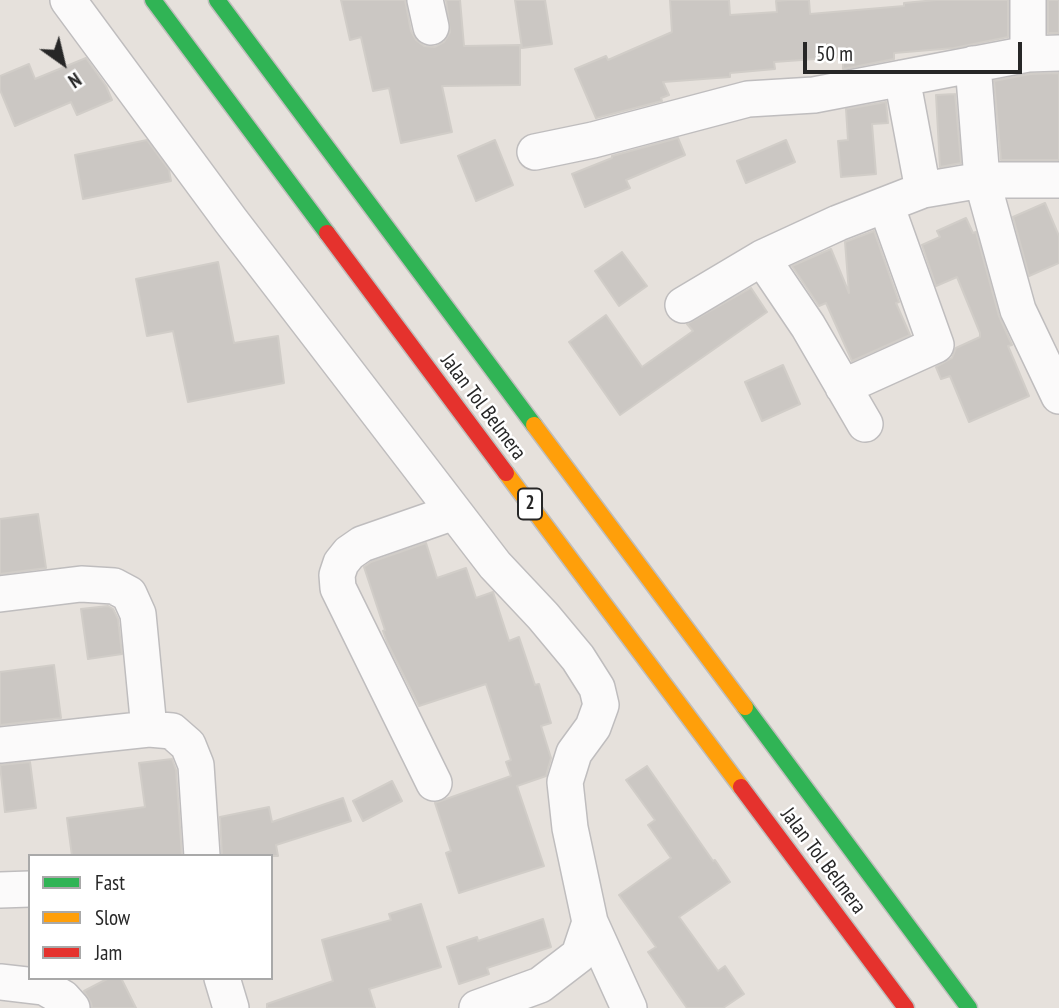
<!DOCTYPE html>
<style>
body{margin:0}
#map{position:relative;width:1059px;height:1008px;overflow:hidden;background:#e6e1dc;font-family:"PT Sans Narrow",sans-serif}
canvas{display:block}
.legend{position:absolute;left:28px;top:854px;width:245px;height:126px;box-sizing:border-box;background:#fff;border:2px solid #a9a9a9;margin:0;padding:9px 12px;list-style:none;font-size:21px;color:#272727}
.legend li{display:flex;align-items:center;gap:14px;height:35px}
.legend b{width:35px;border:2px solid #a9a9a9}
.north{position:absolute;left:28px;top:28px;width:70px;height:70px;-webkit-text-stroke:5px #fff;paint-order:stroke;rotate:146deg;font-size:19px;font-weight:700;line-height:28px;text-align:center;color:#272727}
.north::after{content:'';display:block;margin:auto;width:24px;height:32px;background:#272727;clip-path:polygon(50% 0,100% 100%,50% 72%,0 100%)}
.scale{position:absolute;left:803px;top:42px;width:219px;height:32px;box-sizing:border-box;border:4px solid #272727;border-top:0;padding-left:9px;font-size:21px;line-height:24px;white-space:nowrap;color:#272727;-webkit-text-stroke:5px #fff;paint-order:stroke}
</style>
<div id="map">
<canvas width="1059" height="1008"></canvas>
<ul class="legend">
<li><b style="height:9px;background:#30b455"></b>Fast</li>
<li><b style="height:9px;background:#ff9f0a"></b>Slow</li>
<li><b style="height:9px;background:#e5322d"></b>Jam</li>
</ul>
<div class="north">N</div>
<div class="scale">50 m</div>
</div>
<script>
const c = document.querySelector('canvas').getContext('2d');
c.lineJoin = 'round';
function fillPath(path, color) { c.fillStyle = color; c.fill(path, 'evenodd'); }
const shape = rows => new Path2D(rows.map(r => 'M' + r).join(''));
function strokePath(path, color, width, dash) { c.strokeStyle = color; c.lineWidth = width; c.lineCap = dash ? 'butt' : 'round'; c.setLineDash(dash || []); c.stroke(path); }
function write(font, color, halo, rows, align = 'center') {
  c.font = font + ' "PT Sans Narrow",sans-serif'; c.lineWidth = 5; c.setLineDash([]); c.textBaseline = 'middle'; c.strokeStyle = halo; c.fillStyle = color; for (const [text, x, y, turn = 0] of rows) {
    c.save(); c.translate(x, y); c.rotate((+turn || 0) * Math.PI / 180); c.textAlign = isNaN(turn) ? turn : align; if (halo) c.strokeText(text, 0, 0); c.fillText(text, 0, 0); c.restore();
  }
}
const building = shape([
 [341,0,405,0,411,31,416,40,424,46,435,47,444,42,450,32,446,0,460,0,464,46,520,45,520,85,442,86,452,132,401,143,389,88,373,91,361,37,350,40,341,0],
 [515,0,545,0,552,44,522,48,515,0],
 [670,0,729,0,730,15,777,12,776,1,788,0,809,0,810,14,904,6,904,3,936,0,1008,0,1008,37,954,48,894,53,894,59,843,69,843,57,774,62,775,69,730,73,730,77,663,82,669,95,661,98,662,101,596,118,575,69,606,56,608,60,672,32,670,0],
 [1048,0,1059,0,1059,33,1048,33,1048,0],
 [86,58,106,86,112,100,77,115,71,102,15,126,0,90,0,76,29,64,35,79,86,58],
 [1059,73,1059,160,1001,160,994,81,1030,74,1059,73],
 [955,94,961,163,940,167,936,95,955,94],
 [886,102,888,123,872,124,876,174,841,177,838,141,848,140,846,109,886,102],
 [678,138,685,155,626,180,630,188,585,207,572,174,612,158,612,156,678,138],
 [147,140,169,170,171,181,83,199,75,155,147,140],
 [495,140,513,185,476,201,458,156,495,140],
 [786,140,795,162,746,183,737,161,786,140],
 [1045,203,1059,236,1059,263,1029,276,1013,217,1045,203],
 [966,218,973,233,976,232,999,316,1012,345,1008,346,1029,396,969,422,950,376,941,379,936,367,952,358,956,348,980,337,980,333,957,277,936,286,922,245,940,237,937,231,966,218],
 [874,231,899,302,896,303,910,335,852,361,826,303,819,306,792,266,831,249,849,293,845,242,874,231],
 [622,252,647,286,619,306,595,271,622,252],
 [218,262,234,343,278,336,284,383,188,402,173,331,147,336,136,279,218,262],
 [751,288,767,312,620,415,569,342,606,315,642,367,693,331,687,324,751,288],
 [783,365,800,404,762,421,745,382,783,365],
 [38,514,46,568,0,574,0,519,38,514],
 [426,543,437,578,466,568,476,598,493,592,509,641,519,637,535,685,539,684,551,723,541,726,551,758,546,776,517,786,544,866,459,893,446,853,451,851,435,803,511,776,506,762,511,760,486,684,419,706,387,642,383,631,385,630,364,567,371,562,426,543],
 [108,606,113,609,118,619,122,654,88,659,81,609,108,606],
 [54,665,61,718,0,725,0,672,54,665],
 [172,759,176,770,182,856,72,856,67,818,145,807,139,763,172,759],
 [30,762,36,808,5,812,0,765,30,762],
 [647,766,713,861,715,860,730,882,679,917,718,971,725,966,744,994,723,1008,687,1008,648,952,656,947,619,895,671,858,648,825,655,820,626,780,647,766],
 [392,781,402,801,363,821,353,801,392,781],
 [343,798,351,821,276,845,278,856,222,856,220,817,269,807,272,822,343,798],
 [421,904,441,967,369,989,375,1008,267,1008,267,1004,333,981,322,940,391,920,389,914,421,904],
 [543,919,551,947,487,968,489,974,459,984,447,947,477,937,478,941,543,919],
 [109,978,121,978,136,1008,92,1008,91,1003,84,991,109,978]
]);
fillPath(building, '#cbc7c3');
strokePath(building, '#d1cdc8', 2);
const street = shape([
 [68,0,231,221,495,565,543,616,578,658,597,688,601,705,593,727,574,753,565,782,570,828,590,922,579,955,540,985,477,1008],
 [425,0,431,27],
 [1028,54,1028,0],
 [973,64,982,180,1018,310,1059,396],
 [902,78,923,190],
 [535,152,593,140,748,99,814,95,1028,54,1059,53],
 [762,258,808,326,865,424],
 [683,305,762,258,838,223,923,190,982,180,1059,180],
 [843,387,936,345,886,205],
 [0,594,81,584,114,586,129,594,138,614,149,729],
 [0,745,149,729,172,731,188,745,196,765,202,856],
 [434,783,338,588,337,575,341,563,349,553,362,544,454,512],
 [0,890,30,889],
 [590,922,629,1008],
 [222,978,231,1008],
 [0,982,44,987,63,998,72,1008]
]);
const fast = shape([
 [153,0,327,233],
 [217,0,534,425],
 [745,707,969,1008]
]);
const slow = shape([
 [534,425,745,707],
 [506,473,741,787]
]);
const jam = shape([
 [327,233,506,473],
 [741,787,906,1008]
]);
strokePath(street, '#bfbdbe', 38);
strokePath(fast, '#bfbdbb', 19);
strokePath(slow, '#bfbdbb', 19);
strokePath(jam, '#bfbdbb', 19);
strokePath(street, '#fbfafa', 35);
strokePath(fast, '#30b455', 16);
strokePath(slow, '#ff9f0a', 16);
strokePath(jam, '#e5322d', 16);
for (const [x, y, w] of [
 [530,504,24]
]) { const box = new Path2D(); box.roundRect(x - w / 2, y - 15.5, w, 31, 5); c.fillStyle = '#fff'; c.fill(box); strokePath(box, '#272727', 2); }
write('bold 19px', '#272727', null, [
 ["2",530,504]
]);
write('21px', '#272727', '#fff', [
 ["Jalan Tol Belmera",483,407,53],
 ["Jalan Tol Belmera",823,861,53]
]);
</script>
